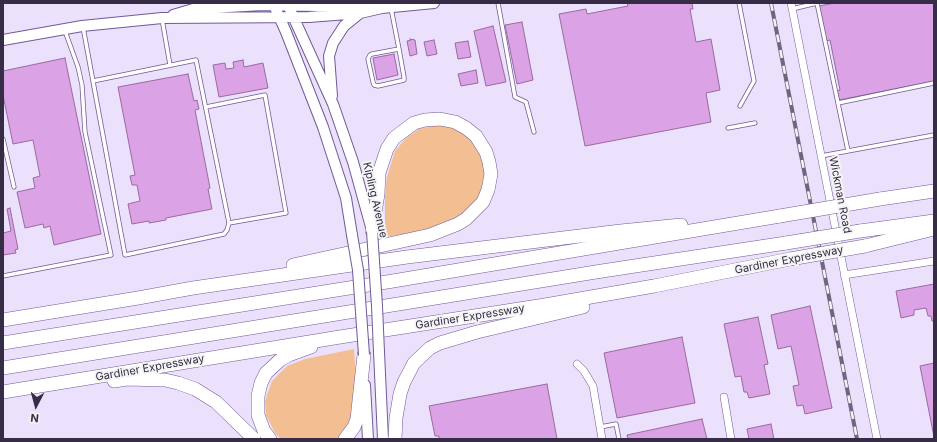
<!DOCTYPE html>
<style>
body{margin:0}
#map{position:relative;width:937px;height:442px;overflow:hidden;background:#ebe1fd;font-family:Inter,sans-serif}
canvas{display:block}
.frame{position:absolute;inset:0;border:4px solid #362c46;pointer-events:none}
.north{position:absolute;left:16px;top:386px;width:40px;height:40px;-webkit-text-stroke:3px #f4f4f4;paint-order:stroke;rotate:186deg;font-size:11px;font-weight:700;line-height:16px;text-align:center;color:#362c46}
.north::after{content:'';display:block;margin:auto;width:14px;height:18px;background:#362c46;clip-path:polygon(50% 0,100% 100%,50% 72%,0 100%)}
</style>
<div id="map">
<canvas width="937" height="442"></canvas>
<div class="frame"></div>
<div class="north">N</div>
</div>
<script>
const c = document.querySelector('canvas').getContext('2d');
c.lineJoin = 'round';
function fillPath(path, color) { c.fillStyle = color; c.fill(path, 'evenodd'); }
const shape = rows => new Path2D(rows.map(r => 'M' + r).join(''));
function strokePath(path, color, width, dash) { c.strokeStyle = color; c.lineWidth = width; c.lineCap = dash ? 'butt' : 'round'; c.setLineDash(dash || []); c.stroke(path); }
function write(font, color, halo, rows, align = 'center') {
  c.font = font + ' Inter,sans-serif'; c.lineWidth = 4; c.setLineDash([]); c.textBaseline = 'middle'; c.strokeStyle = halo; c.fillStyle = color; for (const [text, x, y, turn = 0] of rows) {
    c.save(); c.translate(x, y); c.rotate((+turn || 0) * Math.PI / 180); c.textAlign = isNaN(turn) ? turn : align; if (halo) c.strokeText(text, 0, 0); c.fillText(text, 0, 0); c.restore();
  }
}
fillPath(shape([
 [437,125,454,128,468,135,479,147,487,178,480,198,469,210,452,222,435,229,385,237,385,196,387,177,395,151,406,138,419,129],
 [354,349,356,379,350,424,339,439,281,439,275,433,266,415,265,401,272,381,287,366,305,359]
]), '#f3be92');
const building = shape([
 [627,3,692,3,693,9,690,9,696,42,711,39,720,90,706,93,711,122,585,146,559,14,586,9,587,14,628,6,627,3],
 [835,3,934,3,934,81,839,100,837,91,840,90,830,40,826,41,819,6,835,3],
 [522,22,533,80,517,84,505,25,522,22],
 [493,26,506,82,486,86,474,31,493,26],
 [410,39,415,40,417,54,410,56,407,41,411,40,410,39],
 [434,40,437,54,427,56,424,42,434,40],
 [468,41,471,57,458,59,455,43,468,41],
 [394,54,398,75,377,80,373,58,394,54],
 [65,58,101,234,54,245,50,226,44,228,43,224,25,228,17,192,35,188,33,178,40,176,33,140,13,144,3,95,3,71,65,58],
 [243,60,244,67,263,63,268,88,219,97,213,65,225,63,226,69,234,68,233,62,243,60],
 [476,70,478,83,461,86,458,74,476,70],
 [188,74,194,101,197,100,199,109,195,110,210,188,208,189,212,209,166,218,166,220,149,223,149,221,132,224,128,204,140,201,137,185,132,185,130,176,135,175,118,87,188,74],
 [10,208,18,249,15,250,16,253,3,255,3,233,11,231,7,209,10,208],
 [934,284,934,321,932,321,931,316,928,316,926,308,914,310,914,315,901,318,896,291,934,284],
 [810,306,832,408,805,414,803,405,797,406,793,386,799,385,791,346,778,349,771,315,810,306],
 [758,317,768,364,764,365,770,394,749,398,747,392,744,392,741,376,735,377,724,324,758,317],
 [682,337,695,403,617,418,604,353,682,337],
 [934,363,934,437,920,366,934,363],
 [547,384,557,439,439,439,439,436,435,436,429,406,547,384],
 [702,419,707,439,628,439,627,435,702,419],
 [771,424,774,439,749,439,747,429,771,424]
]);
fillPath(building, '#dba3e5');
strokePath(building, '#986aa0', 1);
const lane = shape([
 [498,3,515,97,526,102,534,132],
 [739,3,754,81,740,106],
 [391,8,399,49,404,77,404,80,400,81,378,86,374,85,373,82,368,59,370,55,372,54,399,49],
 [792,9,817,3,848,151],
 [162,19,170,65],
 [83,27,125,255,224,234,227,230,229,223,196,60,93,81],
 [838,103,934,83],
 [206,107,265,95,286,213,229,223],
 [728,128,755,123],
 [3,139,14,187],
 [821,156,934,135],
 [3,276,111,255,85,132,82,85,78,67,65,31],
 [600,427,616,424,619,439]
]);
const street = shape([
 [791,3,877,439],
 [844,275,934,261],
 [577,364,584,371,593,386,602,439],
 [724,397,731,439]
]);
const secondary = shape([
 [273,3,286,32,323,127,346,198,352,235],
 [287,3,333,104,353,162,371,227],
 [173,15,193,9,263,5,372,7],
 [3,40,82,26,162,18,309,17,360,13,382,8,434,3],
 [332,96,329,56,333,43,344,26,360,13],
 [379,352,383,439],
 [365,385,368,439]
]);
const highway = shape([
 [880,199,934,191],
 [860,231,934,221],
 [865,246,934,229],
 [293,265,430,235,458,224,466,219,483,202,488,190,491,174,489,162,486,152,476,136,466,128,455,122,440,119,425,120,414,123,394,138,387,149,379,173,378,194,372,231],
 [3,320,138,298,193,288,407,257,621,231,681,225],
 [3,343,393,281,780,216],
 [3,368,602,271,786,243],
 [114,381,127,379,165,380,178,383,195,389,216,402,254,439],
 [3,392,340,337,545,305,654,286,790,259],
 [270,439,264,431,258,415,258,396,261,383,266,373,280,360,289,355,311,347],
 [345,439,354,427,357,419,364,355],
 [395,439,396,418,400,394,404,382,414,363,430,348,440,343,477,332,583,307]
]);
strokePath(lane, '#725a96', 5);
strokePath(street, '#725a96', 8);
strokePath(secondary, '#725a96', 12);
strokePath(highway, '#725a96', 14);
strokePath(lane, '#fff', 3.5);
strokePath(street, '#fff', 7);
strokePath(secondary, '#fff', 10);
strokePath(highway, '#fff', 13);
const rail = shape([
 [771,3,857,439]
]);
strokePath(rail, '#6f6580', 4);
strokePath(rail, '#f4f4f4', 2.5, [8]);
const secondaryBridge = shape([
 [372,231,377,306,379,352],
 [352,235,358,270,364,355]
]);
const highwayBridge = shape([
 [780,216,880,199],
 [786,243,860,231],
 [790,259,865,246]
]);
strokePath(secondaryBridge, '#725a96', 12, []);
strokePath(highwayBridge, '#725a96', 14, []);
strokePath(secondaryBridge, '#fff', 10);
strokePath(highwayBridge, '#fff', 13);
write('11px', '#362c46', '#f4f4f4', [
 ["Wickman Road",840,195,79],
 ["Kipling Avenue",375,200,77],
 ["Gardiner Expressway",789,260,-11],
 ["Gardiner Expressway",470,317,-9],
 ["Gardiner Expressway",150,368,-10]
]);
</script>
